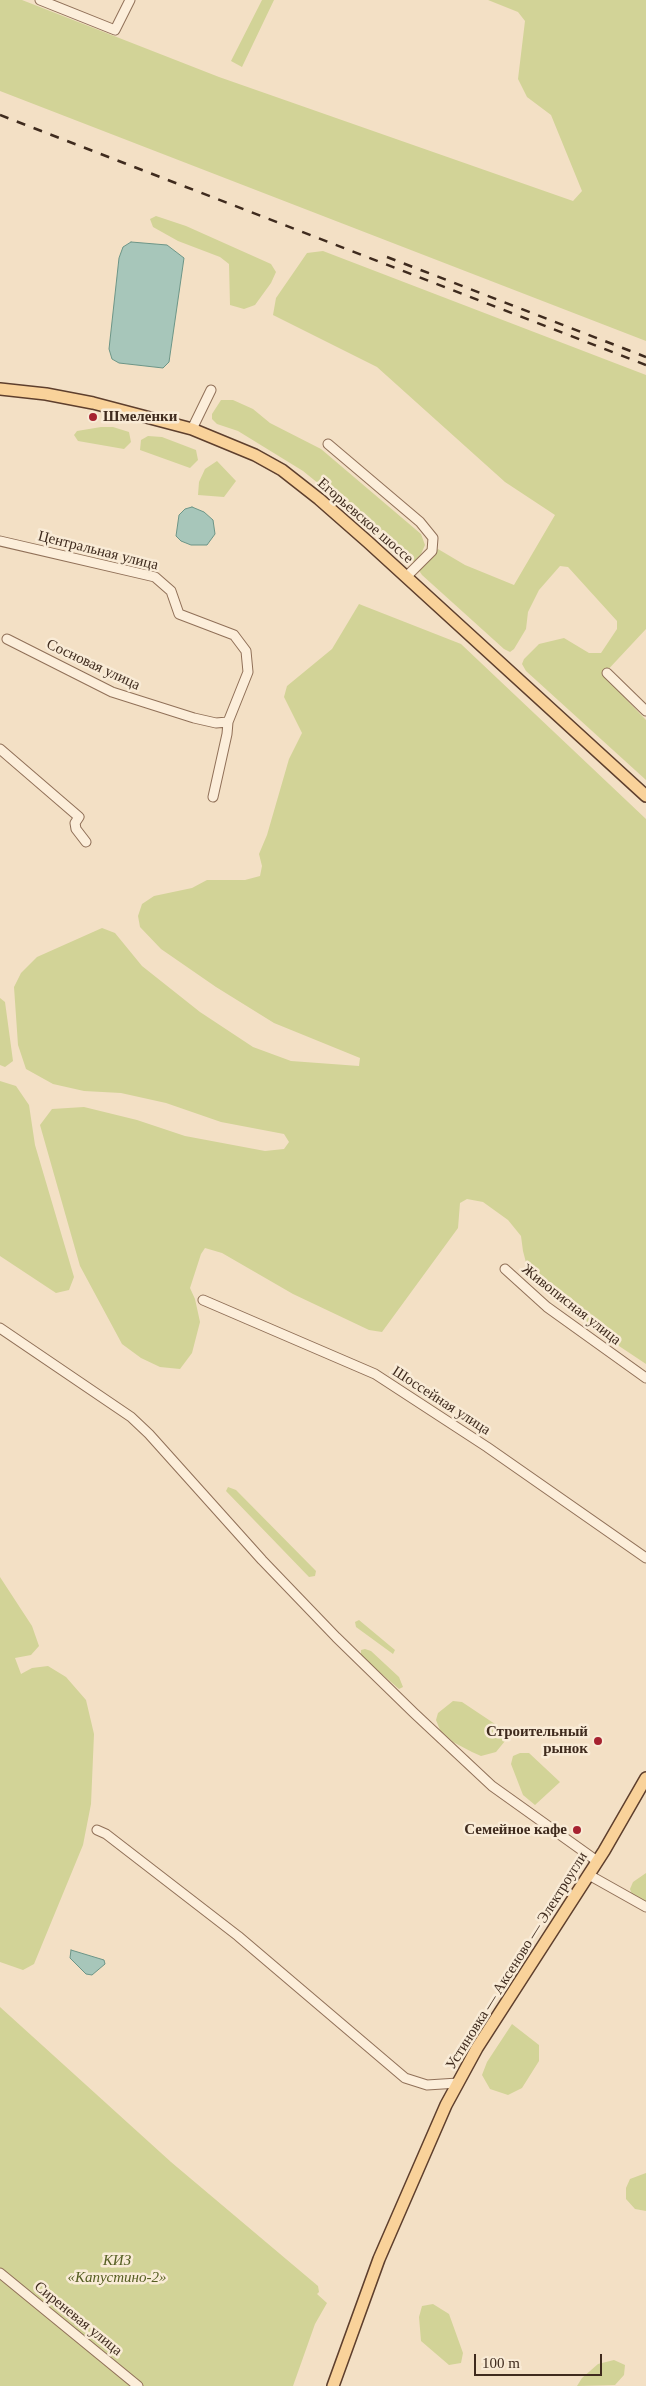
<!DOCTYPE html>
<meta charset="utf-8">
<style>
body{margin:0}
#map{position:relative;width:646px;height:2386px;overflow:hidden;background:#f3e0c5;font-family:"Times New Roman",serif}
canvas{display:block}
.scale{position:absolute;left:474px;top:2354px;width:128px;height:22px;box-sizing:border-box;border:2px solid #3f2b1e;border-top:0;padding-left:6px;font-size:15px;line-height:18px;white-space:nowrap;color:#3f2b1e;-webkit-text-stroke:4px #f9ebd6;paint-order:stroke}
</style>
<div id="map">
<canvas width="646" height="2386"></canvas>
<div class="scale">100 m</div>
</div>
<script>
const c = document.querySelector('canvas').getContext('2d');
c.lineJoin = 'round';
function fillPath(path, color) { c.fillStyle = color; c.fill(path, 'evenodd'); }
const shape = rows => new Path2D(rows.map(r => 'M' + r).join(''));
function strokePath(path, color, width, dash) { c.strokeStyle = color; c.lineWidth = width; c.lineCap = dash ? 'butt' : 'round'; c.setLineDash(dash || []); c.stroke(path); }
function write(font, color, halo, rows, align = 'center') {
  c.font = font + ' "Times New Roman",serif'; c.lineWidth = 5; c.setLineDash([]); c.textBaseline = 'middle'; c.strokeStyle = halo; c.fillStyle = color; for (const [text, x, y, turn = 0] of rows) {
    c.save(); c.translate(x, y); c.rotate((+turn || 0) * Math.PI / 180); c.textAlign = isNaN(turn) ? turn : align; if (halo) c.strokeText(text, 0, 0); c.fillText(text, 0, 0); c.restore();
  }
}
fillPath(shape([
 [0,0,22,0,219,77,573,201,582,191,551,115,527,97,518,79,525,21,518,12,488,0,646,0,646,341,0,91],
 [262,0,274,0,242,67,231,61],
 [156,216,186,226,271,264,276,272,271,283,255,305,244,309,230,305,229,264,220,257,178,241,153,227,150,219],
 [323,251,646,375,646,629,603,675,646,720,646,780,526,671,522,664,524,659,539,644,564,638,589,653,601,653,617,629,617,621,568,567,560,566,539,590,528,612,526,629,514,649,510,652,504,649,422,575,418,569,438,549,465,565,514,585,555,515,505,482,377,367,273,315,276,298,307,253],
 [221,400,233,400,253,409,270,423,321,449,421,534,425,545,421,554,415,561,406,563,340,501,303,471,238,431,217,424,212,419,212,414],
 [101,427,113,427,129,432,131,442,124,449,78,441,74,435,77,431],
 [148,436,162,437,196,450,198,460,190,468,140,450,141,440],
 [217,461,236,481,224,497,198,495,199,482,205,469],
 [359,604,461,644,646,819,646,1364,586,1324,530,1278,523,1251,521,1236,508,1220,483,1202,467,1199,460,1203,458,1228,382,1332,369,1330,293,1294,222,1253,205,1248,201,1254,190,1288,195,1299,200,1322,192,1353,180,1369,160,1367,141,1358,122,1344,80,1266,40,1125,52,1109,84,1107,137,1120,185,1136,265,1151,284,1149,289,1142,284,1134,221,1122,166,1103,121,1093,84,1091,53,1084,26,1069,18,1045,14,987,21,973,37,957,102,928,115,933,142,966,200,1012,253,1047,291,1061,359,1066,360,1058,274,1023,216,987,161,949,140,927,138,916,142,904,154,896,192,888,207,880,245,880,260,876,262,866,259,854,267,835,289,759,302,733,284,697,287,686,332,649],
 [0,998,5,1002,13,1061,5,1067,0,1065],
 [0,1081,16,1086,29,1105,35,1145,74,1277,69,1290,56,1293,0,1256],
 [228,1487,236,1490,316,1571,315,1576,309,1577,226,1491],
 [0,1577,32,1626,39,1646,31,1655,15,1658,21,1674,32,1668,48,1666,66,1677,86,1700,94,1734,91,1804,83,1845,34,1964,23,1970,0,1962],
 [359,1620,395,1650,393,1654,356,1627,355,1622],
 [365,1649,371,1651,399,1677,403,1687,399,1689,361,1656,361,1650],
 [453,1701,462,1702,501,1728,506,1735,505,1741,496,1752,481,1756,472,1752,453,1742,440,1730,436,1720,438,1713],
 [520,1753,529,1753,560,1782,535,1805,523,1795,511,1764,513,1756],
 [646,1873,646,1902,632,1895,630,1889,633,1882],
 [0,2007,171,2162,318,2286,319,2292,317,2294,327,2303,315,2324,293,2386,0,2386],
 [512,2024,539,2045,539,2061,522,2088,508,2095,490,2089,482,2075,487,2062],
 [646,2173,646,2211,635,2209,626,2199,626,2188,630,2179],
 [433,2304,449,2314,463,2353,461,2363,449,2365,421,2341,419,2317,422,2306],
 [614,2360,625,2365,624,2375,615,2385,577,2386,582,2378,598,2364]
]), '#d2d397');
const water = shape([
 [131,242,167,245,184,258,169,362,163,368,119,363,112,359,109,349,119,258,123,247,131,242],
 [192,507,204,512,213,520,215,534,207,545,191,545,181,541,176,536,179,515,185,509,192,507],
 [71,1950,104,1960,105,1964,92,1975,86,1974,70,1958,71,1950]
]);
fillPath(water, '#a7c6ba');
strokePath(water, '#6c9587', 1);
const minor = shape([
 [40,0,115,30,130,0],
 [192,429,211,390],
 [328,444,420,522,433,538,432,551,406,577],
 [0,541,155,577,171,591,179,614,234,635,246,651,248,672,228,722,227,734,213,797],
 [7,639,112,692,194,718,216,723,228,722],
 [607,673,646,711],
 [0,749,79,817,75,823,76,829,86,842],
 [505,1269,547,1307,646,1378],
 [203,1300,375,1374,487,1447,646,1558],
 [0,1328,131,1417,149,1434,262,1560,336,1637,414,1713,492,1786,597,1861],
 [97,1830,106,1834,238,1936,405,2078,427,2085,458,2083],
 [589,1875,646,1907],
 [0,2273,138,2386]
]);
const major = shape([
 [0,389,46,394,93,403,192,429,255,455,282,470,319,499,368,542,646,796],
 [333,2386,379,2259,446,2105,477,2048,604,1851,646,1778]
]);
strokePath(minor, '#907058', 11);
strokePath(major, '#5e3f2d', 14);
strokePath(minor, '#fceeda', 9);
strokePath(major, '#f9d29a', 11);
strokePath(shape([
 [0,115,646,365],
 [387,257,646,357]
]), '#3f2b1e', 2.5, [9, 9]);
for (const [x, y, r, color] of [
 [93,417,5,"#a62230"],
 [598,1741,5,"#a62230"],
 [577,1830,5,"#a62230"]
]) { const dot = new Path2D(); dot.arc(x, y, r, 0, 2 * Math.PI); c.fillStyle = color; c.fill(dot); strokePath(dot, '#f9ebd6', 2); }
write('bold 15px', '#3f2b1e', '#f9ebd6', [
 ["Шмеленки",103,417,"left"],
 ["Строительный",588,1732],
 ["рынок",588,1749],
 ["Семейное кафе",567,1830]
], 'right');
write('15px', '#3f2b1e', '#f9ebd6', [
 ["Егорьевское шоссе",365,521,41],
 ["Центральная улица",98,551,14],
 ["Сосновая улица",93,665,25],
 ["Живописная улица",571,1305,38],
 ["Шоссейная улица",441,1401,33],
 ["Устиновка — Аксеново — Электроугли",517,1961,-58],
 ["Сиреневая улица",78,2319,39]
]);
write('italic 15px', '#555e22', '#f9ebd6', [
 ["КИЗ",117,2261],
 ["«Капустино-2»",117,2278]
]);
</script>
